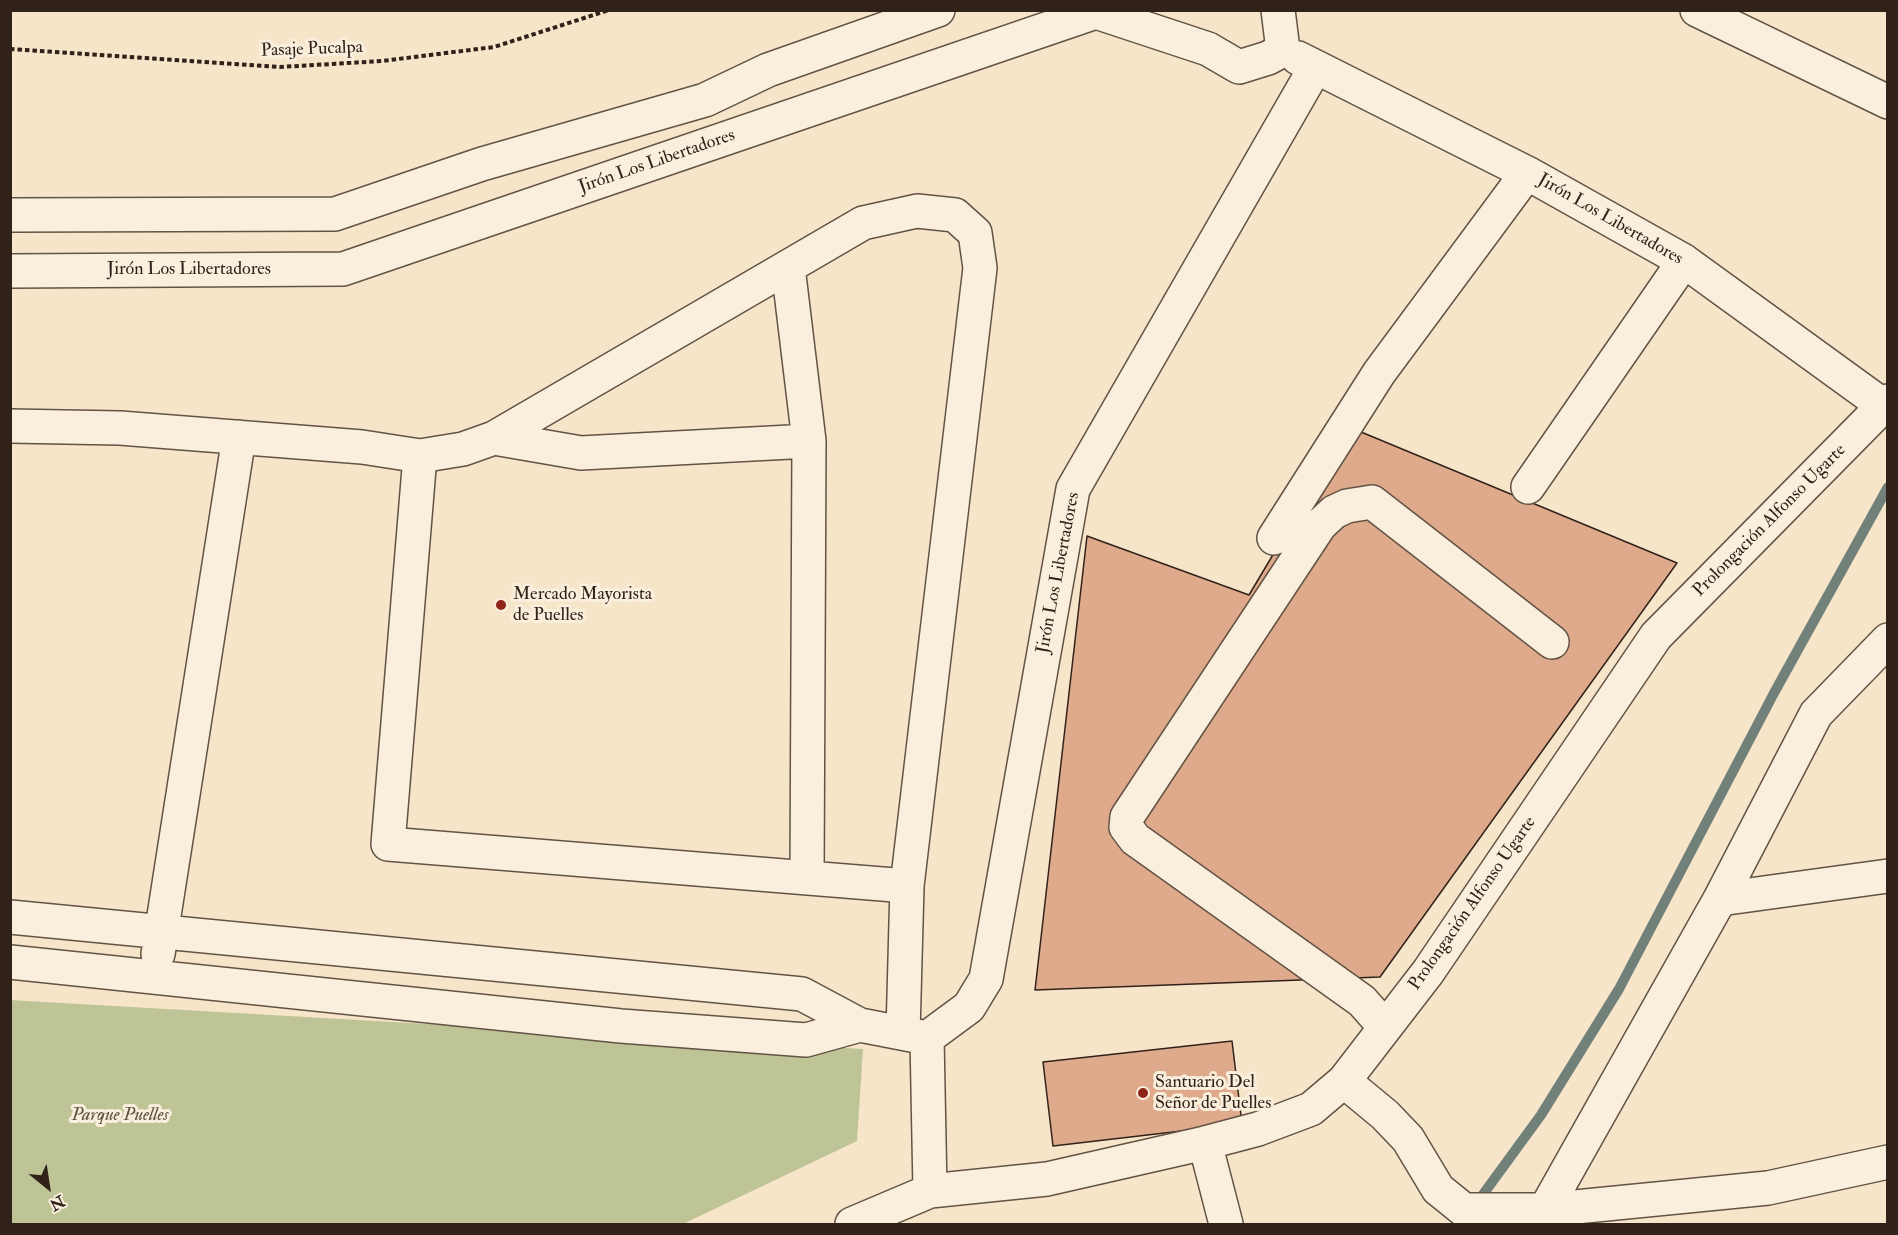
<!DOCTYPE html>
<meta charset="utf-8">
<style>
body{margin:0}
#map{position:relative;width:1898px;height:1235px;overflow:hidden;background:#f7e5ca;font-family:"IM FELL Double Pica",serif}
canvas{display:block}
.frame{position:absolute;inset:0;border:12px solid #302219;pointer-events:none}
.north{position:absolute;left:18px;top:1157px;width:60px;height:60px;-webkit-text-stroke:4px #faeedd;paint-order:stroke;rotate:150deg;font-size:16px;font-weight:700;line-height:24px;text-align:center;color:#302219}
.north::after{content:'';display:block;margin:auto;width:21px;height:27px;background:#302219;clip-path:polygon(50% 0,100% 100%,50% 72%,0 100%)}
</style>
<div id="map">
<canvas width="1898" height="1235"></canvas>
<div class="frame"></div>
<div class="north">N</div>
</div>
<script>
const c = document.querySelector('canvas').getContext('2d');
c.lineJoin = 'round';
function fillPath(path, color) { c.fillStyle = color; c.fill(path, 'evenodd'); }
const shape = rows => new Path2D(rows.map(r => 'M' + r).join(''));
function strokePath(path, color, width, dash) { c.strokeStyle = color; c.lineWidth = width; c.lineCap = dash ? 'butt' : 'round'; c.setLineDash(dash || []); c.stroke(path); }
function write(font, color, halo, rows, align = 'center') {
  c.font = font + ' "IM FELL Double Pica",serif'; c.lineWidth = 6; c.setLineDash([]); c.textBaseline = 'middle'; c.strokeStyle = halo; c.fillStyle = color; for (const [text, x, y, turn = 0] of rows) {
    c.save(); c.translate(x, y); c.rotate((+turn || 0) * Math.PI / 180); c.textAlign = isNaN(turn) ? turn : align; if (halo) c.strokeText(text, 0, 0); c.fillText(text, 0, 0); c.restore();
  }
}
fillPath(shape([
 [10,1000,863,1049,857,1141,683,1224,11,1224]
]), '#bec496');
strokePath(shape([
 [1476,1204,1541,1115,1619,989,1774,693,1888,487]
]), '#72807a', 10);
const building = shape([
 [1349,427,1677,563,1380,977,1035,990,1087,536,1249,595,1349,427],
 [1232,1041,1242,1124,1053,1146,1043,1062,1232,1041]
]);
fillPath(building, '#deaa8b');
strokePath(building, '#302219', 1.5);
const minor = shape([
 [1278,10,1283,50],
 [1697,10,1888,102],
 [1298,58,1527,173,1684,261,1888,409],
 [10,215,335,214,482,164,705,100,768,70,938,10],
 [788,267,809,441,807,878],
 [10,271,343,269,1096,12,1208,49,1239,67,1268,58,1283,50],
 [10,426,120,428,362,447,420,456,463,449,494,438,863,223,917,211,955,215,975,233,980,268,907,886,903,1033],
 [494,438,581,453,809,441],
 [420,456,388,844,907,886],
 [1528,487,1684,261],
 [1274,538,1379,373,1527,173],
 [1720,899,1888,876],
 [10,917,802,994,860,1025,927,1038,930,1191],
 [158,954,239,437],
 [10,962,621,1026,806,1040,860,1025],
 [1385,1027,1362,1001,1135,839,1126,827,1127,817,1320,525,1334,512,1347,506,1372,502,1552,642],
 [927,1038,969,1007,986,979,1073,489,1315,68],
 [1344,1081,1385,1115,1408,1139,1438,1189,1464,1210,1545,1210,1768,1188,1888,1162],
 [1205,1143,1226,1224],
 [1545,1210,1720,899,1816,714,1888,640],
 [852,1224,930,1191,1047,1179,1205,1143,1258,1129,1311,1109,1344,1081,1428,972,1656,636,1888,401]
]);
strokePath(minor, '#625345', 36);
strokePath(shape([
 [10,49,280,67,382,61,494,47,609,10]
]), '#302219', 4, [4.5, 3]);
strokePath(minor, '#faeedd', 33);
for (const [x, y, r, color] of [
 [501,605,6,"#8f2418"],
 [1143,1093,6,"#8f2418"]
]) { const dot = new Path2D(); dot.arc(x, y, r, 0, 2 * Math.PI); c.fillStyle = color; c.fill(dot); strokePath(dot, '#faeedd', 2); }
write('18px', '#302219', '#faeedd', [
 ["Pasaje Pucalpa",312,50,-2],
 ["Jirón Los Libertadores",657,162,-19],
 ["Jirón Los Libertadores",1610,220,30],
 ["Jirón Los Libertadores",189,270],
 ["Prolongación Alfonso Ugarte",1770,521,-45],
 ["Jirón Los Libertadores",1059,573,-79],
 ["Prolongación Alfonso Ugarte",1473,904,-55]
]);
write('18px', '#302219', '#faeedd', [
 ["Mercado Mayorista",513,595],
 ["de Puelles",513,616],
 ["Santuario Del",1155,1083],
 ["Señor de Puelles",1155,1104]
], 'left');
write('italic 18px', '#5b533e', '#faeedd', [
 ["Parque Puelles",120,1116]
]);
</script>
